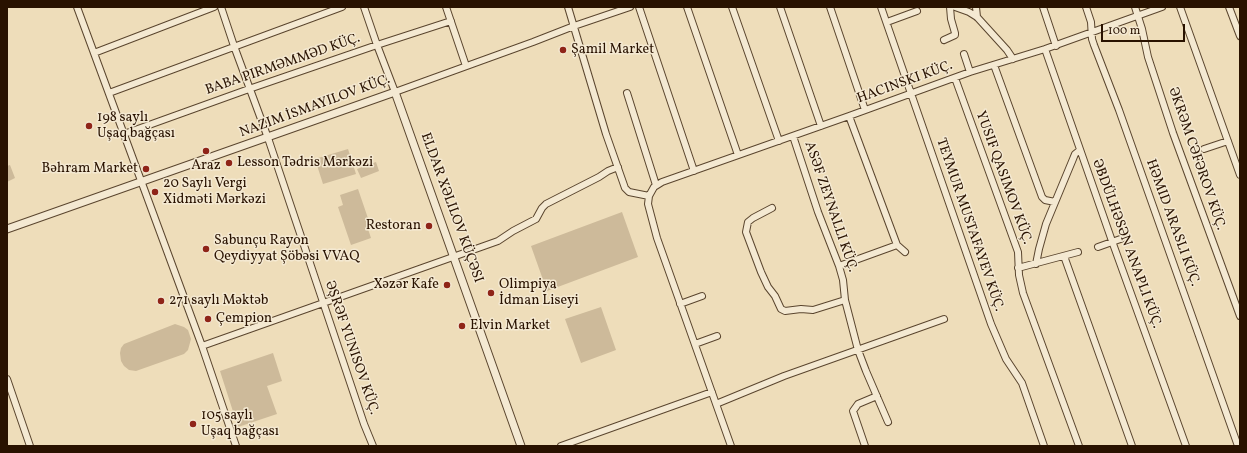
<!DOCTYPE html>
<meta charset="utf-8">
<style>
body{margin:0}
#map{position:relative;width:1247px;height:453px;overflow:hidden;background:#eeddba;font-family:Vollkorn,serif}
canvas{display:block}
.frame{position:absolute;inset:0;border:8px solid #291200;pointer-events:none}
.scale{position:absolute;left:1101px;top:24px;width:84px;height:18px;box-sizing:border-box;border:2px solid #291200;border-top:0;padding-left:5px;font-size:12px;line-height:14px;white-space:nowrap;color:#291200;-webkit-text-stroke:3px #f4e9d2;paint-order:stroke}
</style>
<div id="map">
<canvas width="1247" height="453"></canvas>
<div class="frame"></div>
<div class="scale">100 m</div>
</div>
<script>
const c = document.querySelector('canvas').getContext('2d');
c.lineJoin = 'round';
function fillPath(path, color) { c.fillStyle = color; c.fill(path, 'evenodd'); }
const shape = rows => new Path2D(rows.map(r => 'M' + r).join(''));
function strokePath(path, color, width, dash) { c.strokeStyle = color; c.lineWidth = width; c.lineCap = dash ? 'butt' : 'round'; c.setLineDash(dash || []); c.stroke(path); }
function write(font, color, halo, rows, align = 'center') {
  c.font = font + ' Vollkorn,serif'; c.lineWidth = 3; c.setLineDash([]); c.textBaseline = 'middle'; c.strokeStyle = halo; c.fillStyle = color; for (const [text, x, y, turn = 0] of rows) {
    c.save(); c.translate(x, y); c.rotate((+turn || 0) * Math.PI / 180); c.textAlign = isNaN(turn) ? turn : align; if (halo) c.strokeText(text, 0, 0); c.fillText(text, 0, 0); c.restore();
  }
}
fillPath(shape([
 [348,149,356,174,323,184,315,159],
 [376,162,379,171,361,178,357,169],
 [10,165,15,178,7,182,7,166],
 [358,189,371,227,368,229,371,238,351,245,338,207,343,205,340,195],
 [622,212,638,257,547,291,531,246],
 [601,307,616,350,581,363,565,319],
 [175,324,184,327,188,330,191,339,188,350,184,354,136,371,129,370,124,366,121,361,120,353,121,348,124,344],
 [273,353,282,381,267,386,277,414,238,427,220,371]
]), '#cdba9a');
const minor = shape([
 [77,7,202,346,236,446],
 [221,7,234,46,268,138,364,424,373,446],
 [364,7,377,45,395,92,533,42,574,26,630,7],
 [446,7,466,66],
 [568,7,606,134,625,188,629,192,649,196],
 [639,7,694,171],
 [687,7,738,155],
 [732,7,779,141],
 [780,7,821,126],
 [830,7,865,110],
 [881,7,991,324,1006,359,1022,383,1044,446],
 [955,7,969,12,977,17,1007,50,1013,59],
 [976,7,977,17],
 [1043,7,1056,46],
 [1086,7,1091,22,1092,39,1094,45,1119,110,1238,446],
 [1135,7,1142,29,1148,57,1173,133,1240,316],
 [1180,7,1240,175],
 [1229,7,1240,36],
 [887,22,917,11],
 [944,40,955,35,955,33,951,19,950,7],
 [1045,49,1112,241,1186,446],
 [94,53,214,7],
 [964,54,970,72],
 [994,65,1042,197,1045,200,1055,202],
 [955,78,1018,252,1019,275,1023,293,1079,446],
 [109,93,342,7],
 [627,93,656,185],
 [124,134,249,89,377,45,451,21],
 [793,136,818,212,839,266,843,280,845,300,858,350,866,371,888,422],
 [1204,149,1228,141],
 [772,208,753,218,748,222,746,232,761,272,768,287,775,296,781,309,785,311,801,309,813,310,845,300],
 [897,245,905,252],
 [1098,247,1126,237],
 [1064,256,1132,446],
 [1036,264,1039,249,1046,224,1073,159,1075,154,1080,150],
 [839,266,897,245,849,116],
 [1018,268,1078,252],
 [680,304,702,296],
 [695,344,717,336],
 [202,346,498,241,513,231,536,219,542,208,546,204,599,177,608,171,618,167],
 [7,379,30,446],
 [716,404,784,376,944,319],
 [561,446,712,392],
 [731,446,657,238,648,204,649,196,654,187,662,182,849,116,970,72,1045,49,1162,7],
 [865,446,853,411,858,404,877,396]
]);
const tertiary = shape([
 [7,229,395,92,521,446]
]);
strokePath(minor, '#5a452e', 8);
strokePath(tertiary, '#5a452e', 9);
strokePath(minor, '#f4e9d2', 6);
strokePath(tertiary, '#f4e9d2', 7);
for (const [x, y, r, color] of [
 [563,50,4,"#8f2418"],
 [89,126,4,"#8f2418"],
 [206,151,4,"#8f2418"],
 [229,163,4,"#8f2418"],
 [146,169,4,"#8f2418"],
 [155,192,4,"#8f2418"],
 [429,226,4,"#8f2418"],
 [206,249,4,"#8f2418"],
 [447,285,4,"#8f2418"],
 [491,293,4,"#8f2418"],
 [161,301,4,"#8f2418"],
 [208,319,4,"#8f2418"],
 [462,326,4,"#8f2418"],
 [193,424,4,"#8f2418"]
]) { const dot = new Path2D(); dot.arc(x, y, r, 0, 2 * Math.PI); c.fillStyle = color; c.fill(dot); strokePath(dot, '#f4e9d2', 1.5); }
write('14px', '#291200', '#f4e9d2', [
 ["Şamil Market",571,50],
 ["198 saylı",97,118],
 ["Uşaq bağçası",97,134],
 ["Lesson Tədris Mərkəzi",237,163],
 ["Araz",206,166,"center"],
 ["Bəhram Market",138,169,"right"],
 ["20 Saylı Vergi",163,184],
 ["Xidməti Mərkəzi",163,200],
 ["Restoran",421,226,"right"],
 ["Sabunçu Rayon",214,241],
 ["Qeydiyyat Şöbəsi VVAQ",214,257],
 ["Xəzər Kafe",439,285,"right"],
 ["Olimpiya",499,285],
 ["İdman Liseyi",499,301],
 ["271 saylı Məktəb",169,301],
 ["Çempion",216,319],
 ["Elvin Market",470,326],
 ["105 saylı",201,416],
 ["Uşaq bağçası",201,432]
], 'left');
write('14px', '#291200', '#f4e9d2', [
 ["BABA PIRMƏMMƏD KÜÇ.",283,65,-19],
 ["HACINSKI KÜÇ.",905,83,-20],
 ["NAZIM İSMAYILOV KÜÇ.",315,107,-20],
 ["ƏKRƏM CƏFƏROV KÜÇ.",1196,159,71],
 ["YUSIF QASIMOV KÜÇ.",1003,178,70],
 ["ASƏF ZEYNALLI KÜÇ.",830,207,71],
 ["ELDAR XƏLILOV KÜÇƏSI",451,208,70],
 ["HƏMID ARASLI KÜÇ.",1172,223,70],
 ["TEYMUR MUSTAFAYEV KÜÇ.",969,225,71],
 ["ƏBDÜLHƏSƏN ANAPLI KÜÇ.",1126,244,70],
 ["ƏŞRƏF YUNISOV KÜÇ.",351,348,71]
]);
</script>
